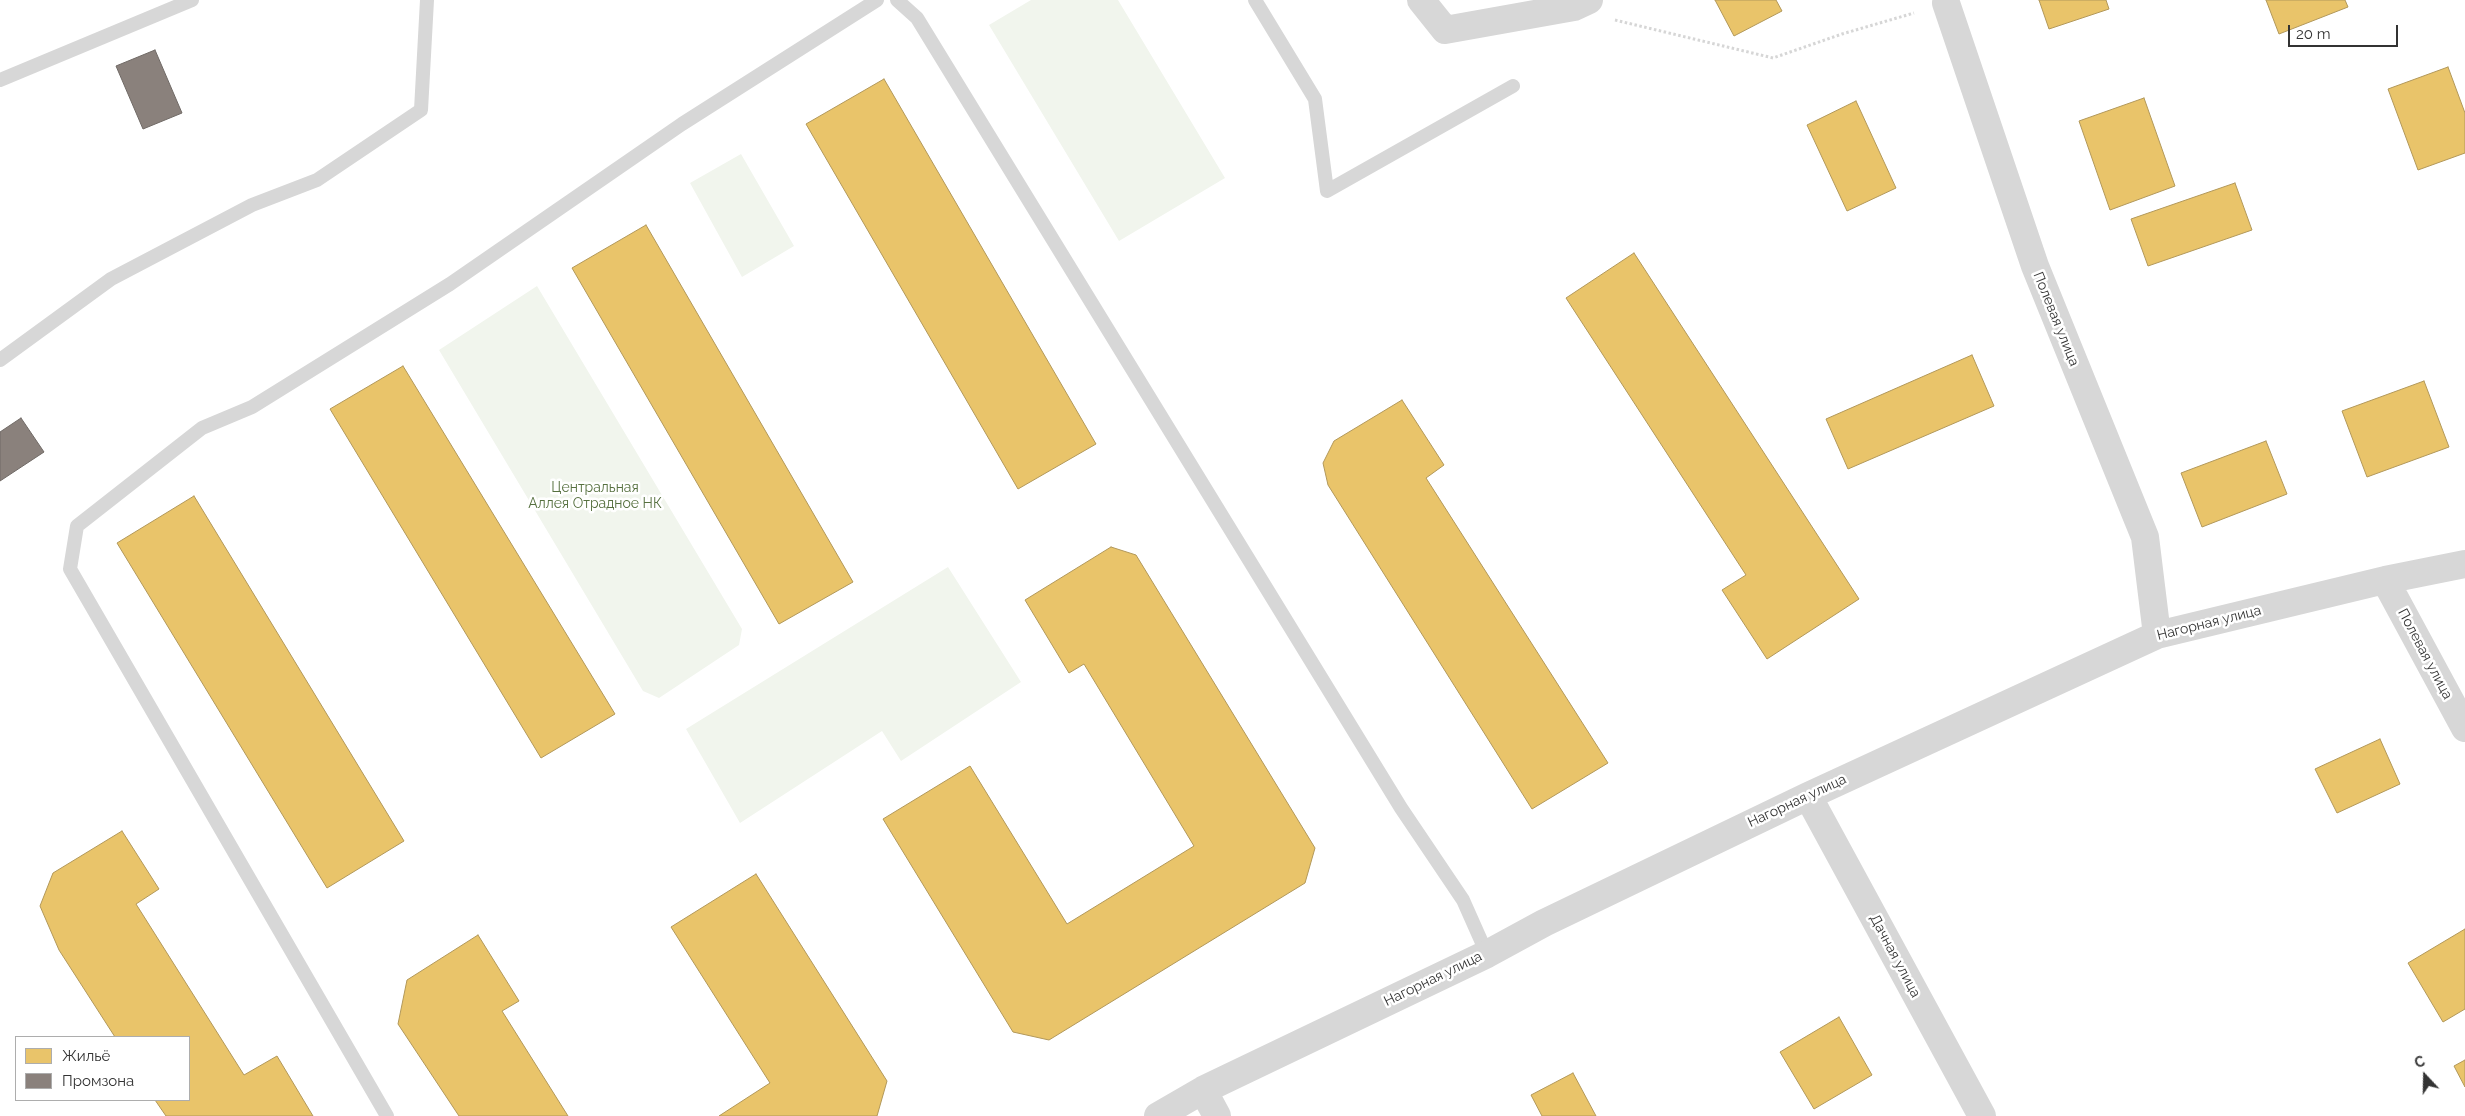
<!DOCTYPE html>
<meta charset="utf-8">
<style>
body{margin:0}
#map{position:relative;width:2465px;height:1116px;overflow:hidden;background:#fff;font-family:Raleway,sans-serif}
canvas{display:block}
.legend{position:absolute;left:15px;top:1036px;width:175px;height:65px;box-sizing:border-box;background:#fff;border:1px solid #adadad;margin:0;padding:6px 9px;list-style:none;font-size:15px;color:#333}
.legend li{display:flex;align-items:center;gap:10px;height:25px}
.legend b{width:25px;border:1px solid #adadad}
.north{position:absolute;left:2400px;top:1051px;width:50px;height:50px;-webkit-text-stroke:4px #fff;paint-order:stroke;rotate:339deg;font-size:14px;font-weight:700;line-height:20px;text-align:center;color:#333}
.north::after{content:'';display:block;margin:auto;width:18px;height:22px;background:#333;clip-path:polygon(50% 0,100% 100%,50% 72%,0 100%)}
.scale{position:absolute;left:2288px;top:25px;width:110px;height:22px;box-sizing:border-box;border:2px solid #333;border-top:0;padding-left:6px;font-size:15px;line-height:18px;white-space:nowrap;color:#333;-webkit-text-stroke:4px #fff;paint-order:stroke}
</style>
<div id="map">
<canvas width="2465" height="1116"></canvas>
<ul class="legend">
<li><b style="height:14px;background:#e9c46a"></b>Жильё</li>
<li><b style="height:14px;background:#8a817c"></b>Промзона</li>
</ul>
<div class="north">С</div>
<div class="scale">20 m</div>
</div>
<script>
const c = document.querySelector('canvas').getContext('2d');
c.lineJoin = 'round';
function fillPath(path, color) { c.fillStyle = color; c.fill(path, 'evenodd'); }
const shape = rows => new Path2D(rows.map(r => 'M' + r).join(''));
function strokePath(path, color, width, dash) { c.strokeStyle = color; c.lineWidth = width; c.lineCap = dash ? 'butt' : 'round'; c.setLineDash(dash || []); c.stroke(path); }
function write(font, color, halo, rows, align = 'center') {
  c.font = font + ' Raleway,sans-serif'; c.lineWidth = 5; c.setLineDash([]); c.textBaseline = 'middle'; c.strokeStyle = halo; c.fillStyle = color; for (const [text, x, y, turn = 0] of rows) {
    c.save(); c.translate(x, y); c.rotate((+turn || 0) * Math.PI / 180); c.textAlign = isNaN(turn) ? turn : align; if (halo) c.strokeText(text, 0, 0); c.fillText(text, 0, 0); c.restore();
  }
}
fillPath(shape([
 [1031,0,1118,0,1225,178,1119,241,989,25],
 [741,154,794,246,742,277,690,183],
 [537,286,742,629,739,645,659,698,643,691,439,350],
 [948,567,1021,682,901,761,882,731,740,823,686,729]
]), '#f1f5ed');
const homes = shape([
 [1715,0,1776,0,1782,11,1734,36,1715,0],
 [2039,0,2106,0,2109,9,2049,29,2039,0],
 [2266,0,2345,0,2348,7,2279,34,2266,0],
 [2448,67,2465,113,2465,153,2418,170,2388,89,2448,67],
 [884,79,1096,444,1018,489,806,124,884,79],
 [2144,98,2175,186,2110,210,2079,121,2144,98],
 [1856,101,1896,188,1847,211,1807,125,1856,101],
 [2235,183,2252,230,2148,266,2131,219,2235,183],
 [646,225,853,582,779,624,572,268,646,225],
 [1634,253,1859,599,1767,659,1722,590,1746,575,1566,298,1634,253],
 [1972,355,1994,406,1848,469,1826,419,1972,355],
 [403,366,615,714,541,758,330,409,403,366],
 [2424,381,2449,447,2367,477,2342,411,2424,381],
 [1402,400,1444,465,1426,478,1608,763,1532,809,1328,485,1323,463,1334,441,1402,400],
 [2266,441,2287,494,2202,527,2181,473,2266,441],
 [194,496,404,841,327,888,117,543,194,496],
 [1111,547,1136,555,1315,848,1305,883,1049,1040,1013,1032,883,819,970,766,1067,924,1194,846,1084,664,1069,673,1025,600,1111,547],
 [2380,739,2400,784,2337,813,2315,769,2380,739],
 [122,831,159,889,136,904,244,1075,277,1056,313,1116,166,1116,155,1100,189,1100,189,1037,115,1037,59,950,40,906,53,873,122,831],
 [756,874,887,1081,877,1116,719,1116,770,1083,671,927,756,874],
 [2465,929,2465,1009,2443,1022,2408,963,2465,929],
 [478,935,519,1001,502,1011,568,1116,459,1116,398,1024,407,980,478,935],
 [1839,1017,1872,1075,1814,1109,1780,1052,1839,1017],
 [2465,1060,2465,1087,2454,1066,2465,1060],
 [1573,1073,1596,1116,1542,1116,1531,1095,1573,1073]
]);
fillPath(homes, '#e9c46a');
strokePath(homes, '#b2985a', 1);
const industry = shape([
 [155,50,182,113,143,129,116,66,155,50],
 [21,418,44,452,0,481,0,432,21,418]
]);
fillPath(industry, '#8a817c');
strokePath(industry, '#706a66', 1);
strokePath(shape([
 [1615,20,1773,58,1842,34,1914,13]
]), '#d6d6d6', 3, [2.5, 2.5]);
strokePath(shape([
 [897,0,917,18,1401,808,1463,900,1487,954],
 [1255,0,1315,99,1327,191,1513,86],
 [0,80,192,0],
 [0,360,111,279,252,205,317,180,421,110,427,0],
 [387,1116,70,569,77,526,202,428,252,407,450,284,682,124,877,0]
]), '#d7d7d7', 14);
strokePath(shape([
 [1421,0,1445,30,1574,7,1589,0],
 [1946,3,2035,266,2145,537,2157,635],
 [2385,580,2465,728],
 [1808,796,1982,1116],
 [1203,1090,1217,1116],
 [1158,1116,1203,1090,1487,954,1544,923,1808,796,2157,635,2385,580,2465,564]
]), '#d7d7d7', 28);
write('14px', '#333', '#fff', [
 ["Полевая улица",2056,319,68],
 ["Нагорная улица",2209,623,-14],
 ["Полевая улица",2425,654,62],
 ["Нагорная улица",1797,801,-25],
 ["Дачная улица",1895,956,62],
 ["Нагорная улица",1433,979,-26]
]);
write('14px', '#56703f', '#fff', [
 ["Центральная",595,488],
 ["Аллея Отрадное НК",595,504]
]);
</script>
